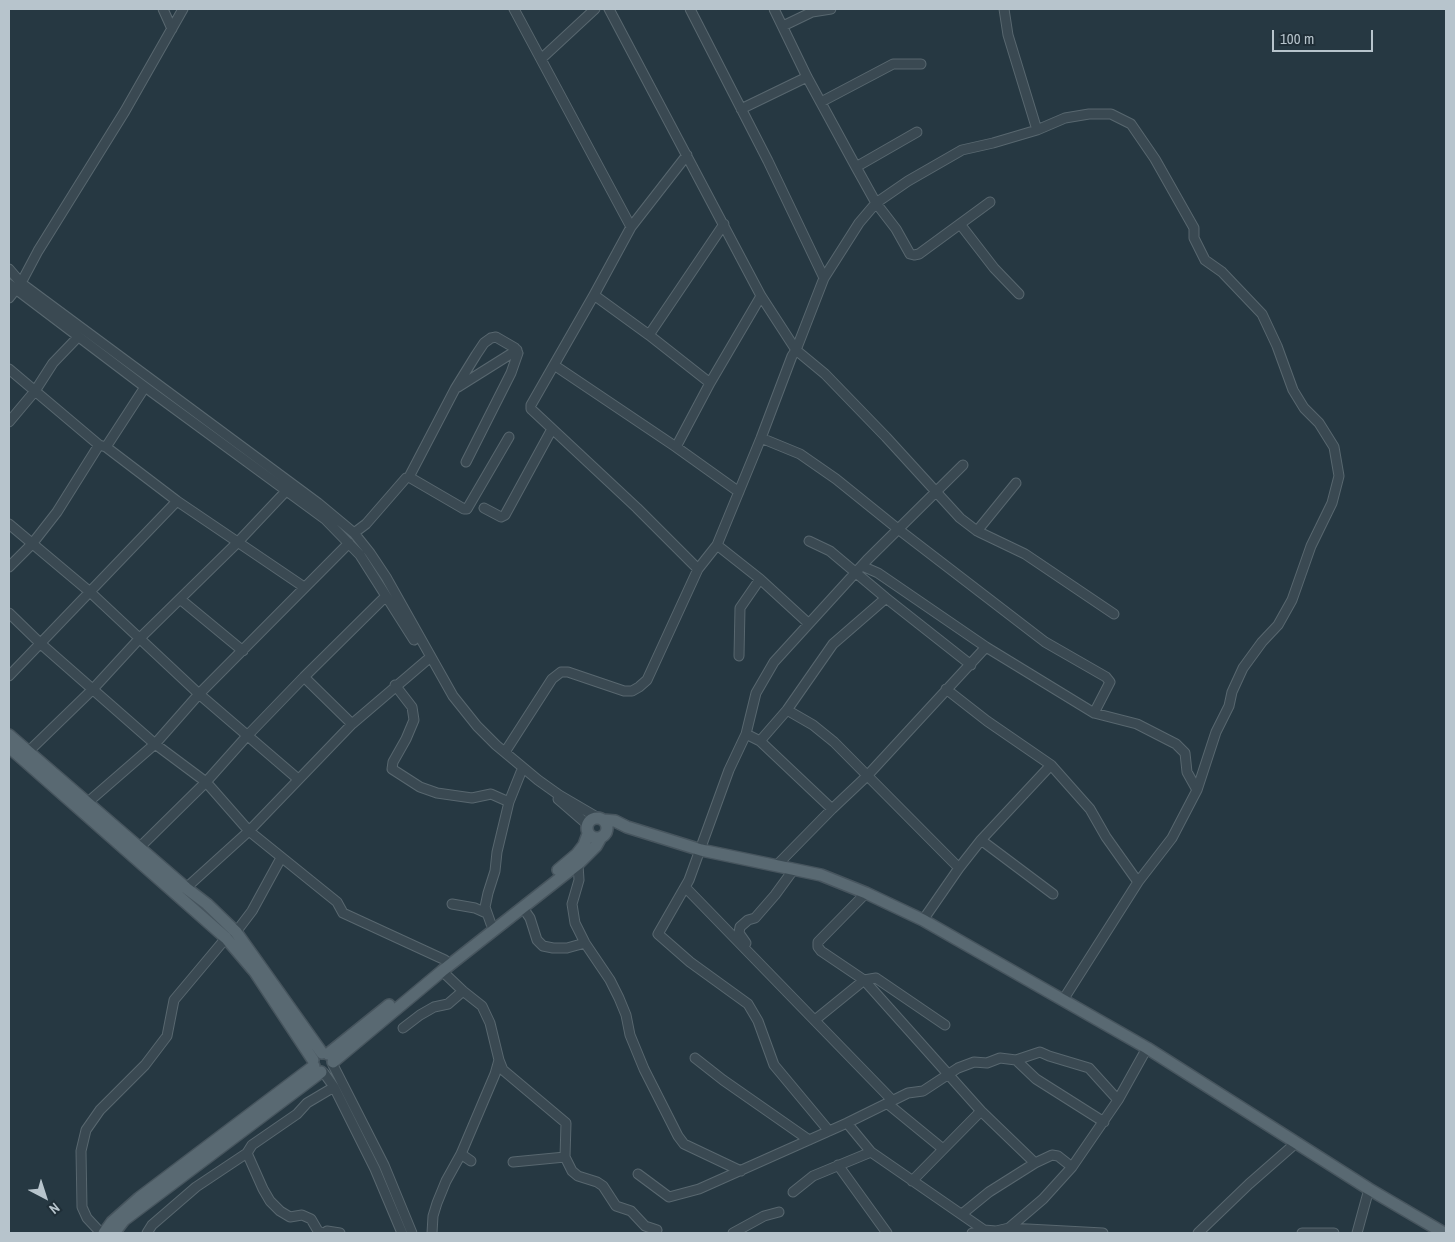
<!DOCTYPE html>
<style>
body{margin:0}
#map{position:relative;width:1455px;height:1242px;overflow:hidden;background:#263842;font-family:"Archivo Narrow",sans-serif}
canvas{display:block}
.frame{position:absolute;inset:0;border:10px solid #b7c4cc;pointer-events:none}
.north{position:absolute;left:20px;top:1172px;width:50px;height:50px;-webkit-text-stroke:4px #1f2e37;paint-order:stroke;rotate:140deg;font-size:14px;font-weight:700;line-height:20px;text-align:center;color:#b7c4cc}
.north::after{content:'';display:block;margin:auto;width:18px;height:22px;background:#b7c4cc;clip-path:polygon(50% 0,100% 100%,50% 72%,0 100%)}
.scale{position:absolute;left:1272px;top:30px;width:101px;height:22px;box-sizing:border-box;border:2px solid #b7c4cc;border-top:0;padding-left:6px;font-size:15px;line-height:18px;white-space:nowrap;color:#b7c4cc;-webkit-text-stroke:4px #1f2e37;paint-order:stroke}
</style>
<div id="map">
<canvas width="1455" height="1242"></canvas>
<div class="frame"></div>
<div class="north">N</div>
<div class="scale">100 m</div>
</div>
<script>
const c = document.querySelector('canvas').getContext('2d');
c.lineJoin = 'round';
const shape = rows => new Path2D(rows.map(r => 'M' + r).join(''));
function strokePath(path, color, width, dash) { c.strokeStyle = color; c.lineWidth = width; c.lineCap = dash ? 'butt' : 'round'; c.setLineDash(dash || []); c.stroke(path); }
const minor = shape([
 [163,9,172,29],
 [514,9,631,227],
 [609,9,761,296,796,350,825,374,886,437,960,518,977,531,1025,554,1114,614],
 [690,9,768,161,824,278],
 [774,9,807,77,856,167,876,203,896,229,910,254,914,255,919,254,990,202],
 [1004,9,1008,35,1037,130],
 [783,26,812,12,831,9],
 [541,59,595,9],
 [821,102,893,64,921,64],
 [741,109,807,77],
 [687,155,631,227,594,295,531,405,531,409,637,508,698,569],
 [856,167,917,132],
 [960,224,994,268,1019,294],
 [9,269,21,283,318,503,354,533,370,553,386,577,453,696,477,726,496,745,538,780,559,795,600,819],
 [9,284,145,387,325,519,360,555,414,640],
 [594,295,649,335,710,383],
 [9,298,21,283,38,251,125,111,183,9],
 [649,335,724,224],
 [554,365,676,447,739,492],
 [9,369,99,445,106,447,177,501,304,587],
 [458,387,517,350],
 [9,422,35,391,53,363,78,337],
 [761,438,800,454,836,479,898,529,1045,642,1106,677,1110,682,1094,713],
 [106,447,145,387],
 [676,447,710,383,761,296],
 [409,477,455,389,476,355,484,343,491,338,496,337,515,348,518,353,511,373,466,462],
 [484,508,501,517,505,515,552,429],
 [9,524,90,592,199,694,298,779],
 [977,531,1016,483],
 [354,533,366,524,406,478,409,477,464,509,467,509,509,437],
 [809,541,830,551,886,598,971,665],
 [717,545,760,579,808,623],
 [862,566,878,573,986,647,1094,713,1137,724,1176,744,1185,753,1187,772,1197,790],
 [9,567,32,544,57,512,99,445],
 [180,599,243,651],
 [9,613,41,644,155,744,206,782,249,831,337,902,343,913,445,960],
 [739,656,740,608,760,579],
 [9,676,177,501],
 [304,677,352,724],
 [395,685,412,707,414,720,406,739,393,762,392,769,420,787,437,793,472,798,491,794,509,802],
 [946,689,987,721,1051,765,1090,809,1106,837,1138,882],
 [787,710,813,725,834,742,959,868],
 [746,734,760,741,832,809],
 [760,741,787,710,833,644,886,598],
 [28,752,93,689,139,639,238,542,287,490],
 [505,752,552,679,561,672,568,672,624,691,632,691,639,687,647,680,698,569,717,545,761,438,792,356,796,350,824,278,859,223,876,203,908,181,962,150,993,143,1037,130,1065,118,1089,114,1111,114,1131,124,1155,159,1194,228,1194,238,1205,260,1222,272,1262,314,1277,346,1293,390,1304,408,1319,423,1334,447,1339,476,1332,503,1311,546,1292,600,1278,625,1262,642,1243,668,1232,692,1229,706,1216,732,1197,790,1172,838,1138,882,1063,1000],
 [558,799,588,825],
 [87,803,155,744,199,694,349,543],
 [981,840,1053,894],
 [140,847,206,782,247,736,304,677,386,596],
 [578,864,579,880,572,904,575,923,585,943,610,980,619,998,626,1015,630,1035,644,1069,678,1136,684,1144,741,1171],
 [777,865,832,809,867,776,986,647],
 [685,887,893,1101],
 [186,888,249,831,352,724,427,660],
 [866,893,818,942,818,947,821,951,864,980,981,1111,1035,1163],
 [452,904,475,908,486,913],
 [523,908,530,918,537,940,543,946,553,948,567,948,585,943],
 [923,920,959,868,981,840,1051,765],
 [491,924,485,907,488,893,495,871,497,852,509,802,521,772],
 [236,932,252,911,281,858],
 [746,943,739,933,740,927,748,920,755,918,775,895,794,869],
 [442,971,463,991,482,1006,490,1023,499,1060,503,1070,566,1123,565,1157,572,1171,578,1176,597,1182,603,1186,616,1206,631,1211,645,1226,657,1230],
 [864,980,876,978,945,1025],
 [815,1020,863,981],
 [403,1028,420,1015,434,1007,448,1004,463,991],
 [695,1058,723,1080,809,1140],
 [1016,1060,1036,1079,1104,1122],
 [333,1065,384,1165,412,1233],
 [324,1073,334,1087,375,1169,402,1233],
 [888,1104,943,1149],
 [847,1123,871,1152,984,1230],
 [829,1131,774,1065,758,1021,748,1004,690,962,658,934,689,880,729,770,746,734,756,693,774,662,867,560,963,465],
 [247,1153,263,1189,270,1201,280,1211,290,1217,302,1215,311,1219,318,1231,323,1233],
 [461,1154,471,1161],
 [513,1162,565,1157],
 [838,1165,887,1233],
 [638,1174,669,1197,699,1189,847,1123,908,1093,923,1091,958,1068,974,1062,987,1063,1000,1058,1016,1060,1040,1052,1049,1056,1089,1068,1118,1100],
 [912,1181,981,1111],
 [793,1192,813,1176,871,1152],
 [962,1214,989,1192,1035,1163,1052,1155,1058,1156,1072,1167],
 [1009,1228,1043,1199,1072,1167,1118,1100,1147,1048],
 [101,1233,87,1218,82,1207,81,1151,86,1130,100,1110,145,1065,167,1036,174,1000,226,938],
 [147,1233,152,1225,196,1187,247,1153,252,1145,297,1114,307,1103,334,1087],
 [326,1233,327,1231,340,1233],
 [432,1233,433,1216,437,1203,446,1181,461,1154,495,1074,499,1060],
 [733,1233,764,1216,779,1212],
 [972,1233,984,1230,996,1231,1009,1228,1103,1233],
 [1198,1233,1249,1184,1297,1142],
 [1302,1233,1334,1233],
 [1357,1233,1369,1189]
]);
const major = shape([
 [9,735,186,888,207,904,236,932,322,1053],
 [9,747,226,938,255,972,313,1060],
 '587 828a10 10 0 1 1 20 0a10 10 0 1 1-20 0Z',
 [603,820,615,821,627,827,701,850,821,875,866,893,923,920,1147,1048,1369,1189,1444,1233],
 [558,870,577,854,584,845,588,834],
 [328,1054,389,1005],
 [333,1062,442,971,578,864,596,846,601,837],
 [104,1233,112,1222,139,1198,314,1066],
 [114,1233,124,1220,321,1072]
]);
strokePath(minor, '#58676f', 11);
strokePath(major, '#47555e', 14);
strokePath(minor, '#3a4952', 9);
strokePath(major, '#596972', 11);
</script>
